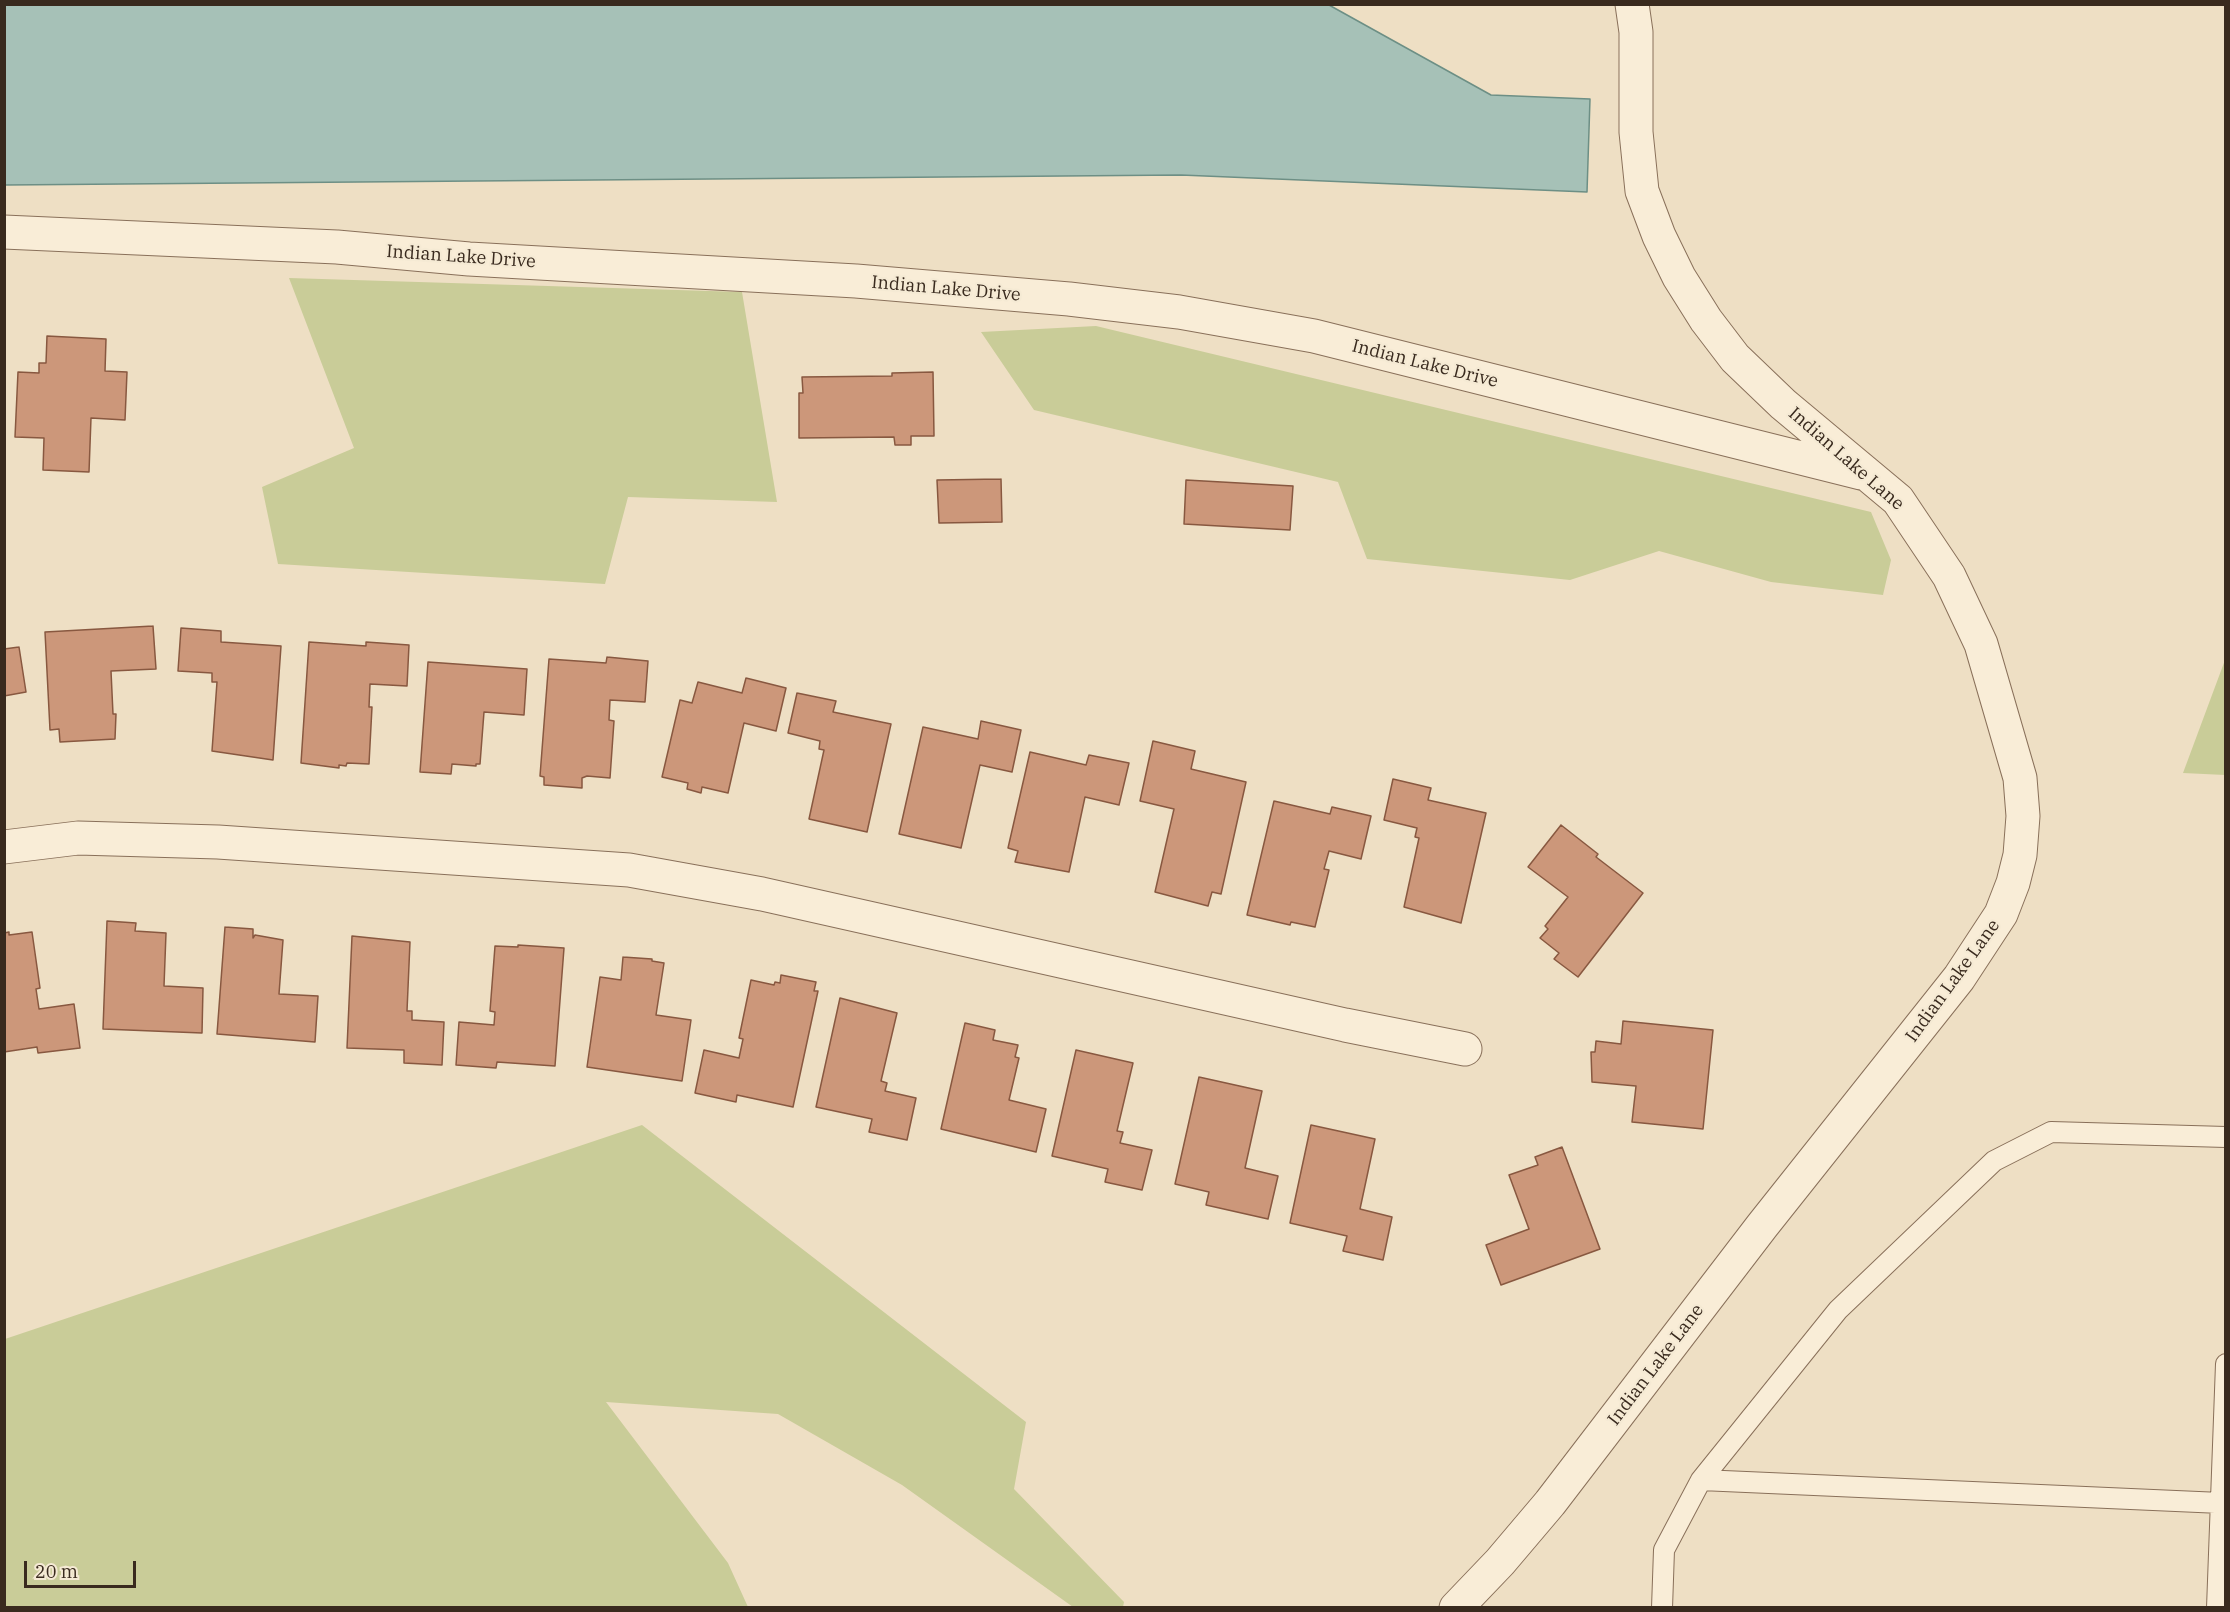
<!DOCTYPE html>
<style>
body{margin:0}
#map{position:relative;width:2230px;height:1612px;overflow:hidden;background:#eedfc4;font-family:"IBM Plex Serif",serif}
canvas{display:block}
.frame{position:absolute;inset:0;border:6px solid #392a1e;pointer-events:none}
.scale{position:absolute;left:24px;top:1561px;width:112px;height:27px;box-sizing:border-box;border:3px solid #392a1e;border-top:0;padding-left:8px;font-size:18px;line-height:21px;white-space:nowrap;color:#392a1e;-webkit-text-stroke:4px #f5ead4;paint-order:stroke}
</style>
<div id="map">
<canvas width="2230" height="1612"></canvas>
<div class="frame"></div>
<div class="scale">20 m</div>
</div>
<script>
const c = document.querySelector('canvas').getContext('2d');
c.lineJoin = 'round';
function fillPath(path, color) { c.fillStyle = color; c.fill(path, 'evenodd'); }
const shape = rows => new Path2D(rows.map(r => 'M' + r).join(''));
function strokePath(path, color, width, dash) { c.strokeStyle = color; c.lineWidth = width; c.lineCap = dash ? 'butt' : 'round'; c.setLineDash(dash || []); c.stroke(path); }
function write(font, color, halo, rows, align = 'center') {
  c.font = font + ' "IBM Plex Serif",serif'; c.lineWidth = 4.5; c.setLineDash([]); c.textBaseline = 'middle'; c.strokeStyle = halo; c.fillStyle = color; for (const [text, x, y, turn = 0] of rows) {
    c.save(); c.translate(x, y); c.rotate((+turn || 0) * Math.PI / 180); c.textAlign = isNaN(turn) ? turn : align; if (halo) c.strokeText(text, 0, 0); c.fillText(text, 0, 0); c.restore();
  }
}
fillPath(shape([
 [289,278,742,292,777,502,628,497,605,584,278,564,262,487,354,448],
 [1096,326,1871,512,1891,560,1883,595,1771,582,1659,551,1570,580,1367,559,1338,482,1034,410,981,332],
 [2225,660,2225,775,2183,773],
 [642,1125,1026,1422,1014,1489,1124,1602,1123,1607,1073,1607,902,1485,778,1414,606,1402,728,1563,748,1607,5,1607,5,1339]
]), '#c9cc98');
const water = shape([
 [4,5,1329,5,1491,95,1590,99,1587,192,1181,175,5,185,4,5]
]);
fillPath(water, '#a6c1b7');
strokePath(water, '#6d8f85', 1.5);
const building = shape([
 [47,336,106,339,105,371,127,372,125,420,91,418,89,472,43,470,44,438,15,437,18,372,39,373,39,363,46,363,47,336],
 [933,372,934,436,911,436,911,445,895,445,894,437,799,438,799,393,803,393,802,377,892,376,892,373,933,372],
 [1001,479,1002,522,939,523,937,480,1001,479],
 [1186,480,1293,486,1290,530,1184,524,1186,480],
 [153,626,156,669,111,671,113,714,116,714,115,739,60,742,59,729,50,730,45,632,153,626],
 [181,628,221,631,221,642,281,646,273,760,212,751,217,682,212,682,212,673,178,671,181,628],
 [309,642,366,646,366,642,409,645,407,686,370,684,369,707,372,707,369,764,347,763,346,766,339,765,339,768,301,763,309,642],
 [19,647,26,692,4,696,4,649,19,647],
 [607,657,648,661,645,702,610,700,609,720,614,721,610,778,587,776,582,778,582,788,544,785,544,777,540,776,549,659,606,663,607,657],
 [428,662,527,669,524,715,484,712,480,764,476,764,476,766,452,764,451,774,420,772,428,662],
 [746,678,786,688,776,731,744,723,728,793,702,787,701,793,687,789,688,783,662,777,680,700,692,703,698,682,742,693,746,678],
 [797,693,836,701,833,712,891,724,867,832,809,819,824,750,819,749,820,741,788,733,797,693],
 [981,721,1021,730,1012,772,980,765,961,848,899,834,923,727,978,739,981,721],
 [1153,741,1195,751,1191,769,1246,782,1221,894,1212,892,1208,906,1155,892,1174,809,1140,801,1153,741],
 [1030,752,1086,765,1089,755,1129,763,1119,805,1085,797,1069,872,1015,862,1018,851,1008,848,1030,752],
 [1393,779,1431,788,1428,800,1486,813,1461,923,1404,907,1419,838,1415,837,1417,828,1384,820,1393,779],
 [1274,801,1330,814,1332,807,1371,816,1361,859,1329,851,1324,869,1329,870,1315,927,1291,922,1290,925,1247,915,1274,801],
 [1561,825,1598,854,1596,857,1643,893,1578,977,1554,959,1559,953,1540,938,1548,929,1545,926,1568,897,1528,867,1561,825],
 [107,921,136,923,135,931,166,933,164,986,203,988,202,1033,103,1029,107,921],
 [225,927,253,929,253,938,255,935,283,940,279,994,318,996,315,1042,217,1034,225,927],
 [9,932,9,935,32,932,40,988,36,989,39,1009,74,1004,80,1048,38,1053,37,1047,4,1052,4,933,9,932],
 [352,936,410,942,407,1011,412,1011,412,1020,444,1022,442,1065,404,1063,404,1050,347,1048,352,936],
 [518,945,564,948,555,1066,497,1062,496,1068,456,1065,459,1022,494,1025,495,1012,490,1011,495,946,518,947,518,945],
 [623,957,652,959,652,961,664,963,656,1015,691,1020,682,1081,587,1067,600,977,621,980,623,957],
 [781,975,816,982,814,991,818,991,793,1107,737,1095,736,1102,695,1093,704,1050,739,1058,743,1039,739,1038,751,980,774,985,775,982,780,983,781,975],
 [840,998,897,1013,881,1081,887,1083,885,1091,916,1098,907,1140,869,1132,872,1119,816,1107,840,998],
 [1623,1021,1713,1030,1703,1129,1632,1122,1636,1086,1592,1082,1591,1052,1595,1052,1596,1041,1621,1044,1623,1021],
 [965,1023,995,1030,993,1040,1018,1045,1015,1057,1019,1058,1009,1100,1046,1109,1036,1152,941,1129,965,1023],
 [1076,1050,1133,1063,1117,1131,1123,1132,1120,1143,1152,1150,1142,1190,1105,1182,1108,1169,1052,1156,1076,1050],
 [1199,1077,1262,1091,1245,1168,1278,1176,1268,1219,1206,1205,1209,1192,1175,1184,1199,1077],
 [1311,1125,1375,1139,1360,1209,1392,1217,1383,1260,1343,1251,1347,1236,1290,1223,1311,1125],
 [1562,1147,1600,1249,1501,1285,1486,1245,1529,1229,1509,1175,1538,1165,1535,1157,1562,1147]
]);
fillPath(building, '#cc977a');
strokePath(building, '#885840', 1.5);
const lane = shape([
 [1701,1480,2221,1503,2226,1505],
 [1662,1608,1664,1550,1701,1480,1838,1310,1994,1161,2051,1132,2226,1137],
 [2217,1608,2226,1364]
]);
const street = shape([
 [4,232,337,247,469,259,856,281,1069,299,1179,312,1314,336,1861,473],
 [4,847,78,838,218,842,629,870,762,894,1345,1025,1465,1049],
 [1456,1608,1500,1562,1550,1503,1762,1226,1959,978,2001,914,2013,883,2020,855,2023,816,2020,778,1981,644,1949,576,1898,500,1783,404,1735,358,1706,320,1679,277,1659,236,1642,191,1636,132,1636,32,1632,4]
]);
strokePath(lane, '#89705a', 22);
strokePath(street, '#89705a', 35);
strokePath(lane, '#f9edd7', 20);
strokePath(street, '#f9edd7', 33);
write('18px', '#392a1e', '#f5ead4', [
 ["Indian Lake Drive",461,257,4],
 ["Indian Lake Drive",946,289,5],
 ["Indian Lake Drive",1425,364,14],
 ["Indian Lake Lane",1846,459,41],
 ["Indian Lake Lane",1953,981,-54],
 ["Indian Lake Lane",1656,1365,-53]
]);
</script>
